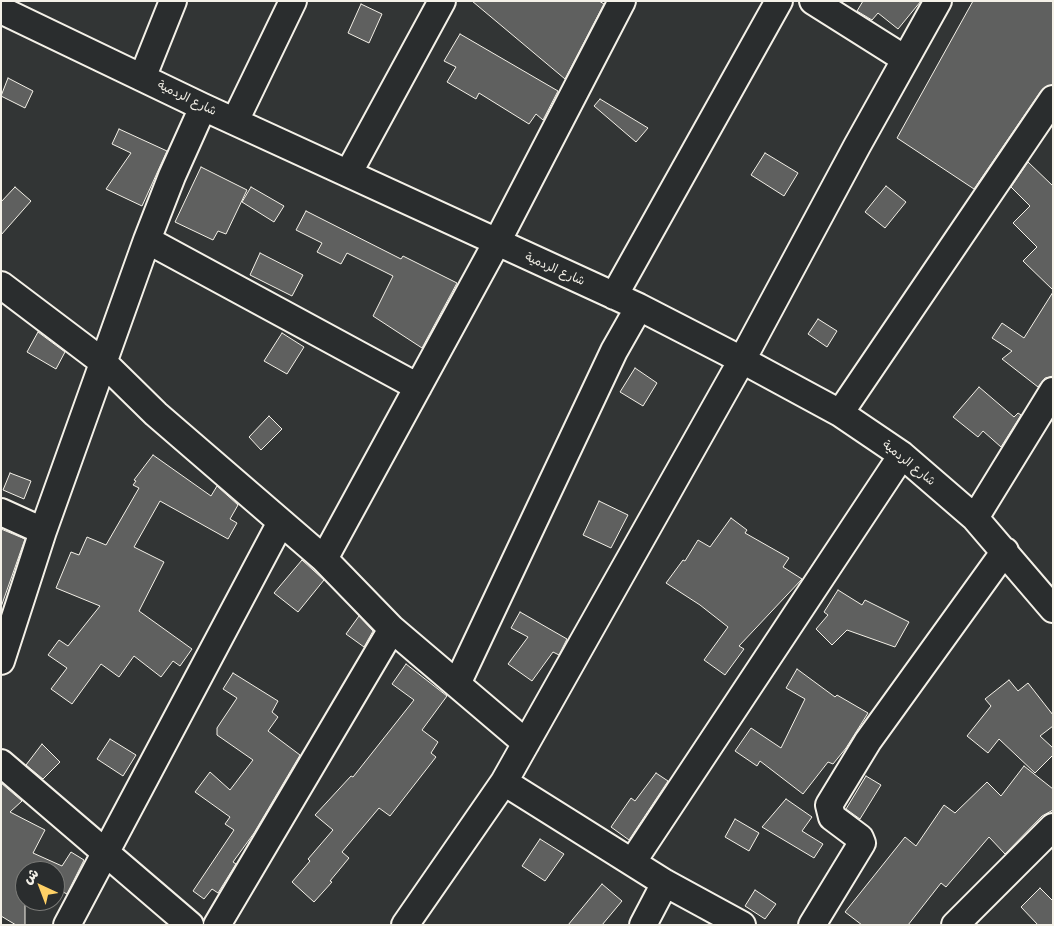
<!DOCTYPE html>
<meta charset="utf-8">
<style>
body{margin:0}
#map{position:relative;width:1054px;height:926px;overflow:hidden;background:#323535;font-family:Mali,"Playpen Sans Arabic",sans-serif}
canvas{display:block}
.frame{position:absolute;inset:0;border:2px solid #f4f1e8;pointer-events:none}
.north{position:absolute;left:15px;top:861px;width:50px;height:50px;box-sizing:border-box;background:#2a2d2e;border:1px solid #7b7b78;border-radius:50%;rotate:317deg;font-size:14px;font-weight:700;line-height:20px;text-align:center;color:#f4f1e8}
.north::after{content:'';display:block;margin:auto;width:18px;height:22px;background:#ffd166;clip-path:polygon(50% 0,100% 100%,50% 72%,0 100%)}
</style>
<div id="map">
<canvas width="1054" height="926"></canvas>
<div class="frame"></div>
<div class="north">ش</div>
</div>
<script>
const c = document.querySelector('canvas').getContext('2d');
c.lineJoin = 'round';
function fillPath(path, color) { c.fillStyle = color; c.fill(path, 'evenodd'); }
const shape = rows => new Path2D(rows.map(r => 'M' + r).join(''));
function strokePath(path, color, width, dash) { c.strokeStyle = color; c.lineWidth = width; c.lineCap = dash ? 'butt' : 'round'; c.setLineDash(dash || []); c.stroke(path); }
function write(font, color, halo, rows, align = 'center') {
  c.font = font + ' Mali,"Playpen Sans Arabic",sans-serif'; c.lineWidth = 4.5; c.setLineDash([]); c.textBaseline = 'middle'; c.strokeStyle = halo; c.fillStyle = color; for (const [text, x, y, turn = 0] of rows) {
    c.save(); c.translate(x, y); c.rotate((+turn || 0) * Math.PI / 180); c.textAlign = isNaN(turn) ? turn : align; if (halo) c.strokeText(text, 0, 0); c.fillText(text, 0, 0); c.restore();
  }
}
const building = shape([
 [472,1,599,1,604,4,565,79,472,1],
 [863,1,921,1,898,29,878,13,872,20,857,11,863,1],
 [973,1,1053,1,1053,84,1041,91,974,189,897,138,973,1],
 [361,4,382,14,369,43,348,33,361,4],
 [460,34,558,91,543,120,536,114,529,124,479,93,476,99,447,82,456,67,444,61,460,34],
 [8,78,33,91,25,108,1,96,8,78],
 [600,99,648,128,636,142,594,106,600,99],
 [119,129,167,151,142,206,106,189,131,153,112,144,119,129],
 [765,153,798,173,784,196,751,175,765,153],
 [1028,162,1053,186,1053,290,1023,261,1037,247,1013,223,1030,206,1011,187,1028,162],
 [201,167,247,190,226,234,218,231,213,240,175,222,201,167],
 [886,186,906,202,885,228,865,212,886,186],
 [15,187,31,201,1,235,1,202,15,187],
 [251,187,284,206,274,222,242,202,251,187],
 [306,211,401,259,403,256,457,283,422,348,373,316,393,276,347,253,341,264,317,252,322,243,296,230,306,211],
 [260,253,303,275,292,296,250,275,260,253],
 [1053,292,1053,376,1045,378,1038,387,1002,359,1012,351,992,338,1002,323,1024,338,1053,292],
 [818,319,837,331,827,347,808,334,818,319],
 [38,332,65,352,56,369,27,352,38,332],
 [282,333,304,347,287,374,264,361,282,333],
 [635,368,657,383,643,406,620,392,635,368],
 [979,387,1014,417,1018,413,1021,415,1001,447,983,431,978,437,953,417,979,387],
 [269,416,282,429,261,450,249,437,269,416],
 [153,455,211,496,217,486,238,505,230,519,237,523,228,539,160,501,134,547,164,562,139,611,192,649,180,666,173,661,161,677,134,656,119,677,101,664,72,704,51,689,67,668,48,655,59,640,68,646,100,606,56,588,71,552,79,555,87,537,106,545,139,488,133,485,136,481,134,480,153,455],
 [10,473,31,481,24,499,3,490,10,473],
 [599,501,628,515,611,548,583,535,599,501],
 [731,518,747,530,745,533,789,558,783,567,802,579,739,646,744,649,725,675,704,660,728,627,700,605,666,583,683,560,685,561,698,540,710,547,731,518],
 [1,529,25,539,1,607,1,529],
 [302,560,324,580,298,612,274,593,302,560],
 [838,590,862,605,865,600,909,622,895,647,847,630,832,645,816,629,828,615,824,612,838,590],
 [520,612,567,639,559,655,553,652,532,681,508,664,528,637,511,628,520,612],
 [359,616,373,631,364,647,346,634,359,616],
 [406,664,447,696,422,730,438,742,431,753,436,757,390,816,379,808,342,852,349,858,330,881,332,882,314,902,292,882,310,861,308,859,333,830,315,815,351,776,353,777,414,700,392,684,406,664],
 [797,669,835,697,837,695,868,713,846,748,833,764,828,762,803,794,760,761,757,766,735,751,751,728,781,748,805,699,786,688,797,669],
 [233,673,278,701,272,712,278,717,268,731,300,755,254,833,233,862,236,864,218,893,212,889,204,899,193,891,234,830,225,824,230,817,195,792,210,772,230,790,253,760,217,735,217,728,237,698,223,689,233,673],
 [1009,680,1018,691,1028,683,1053,715,1053,726,1040,736,1053,748,1053,755,1035,773,999,739,988,753,967,736,991,706,985,699,1009,680],
 [110,739,136,755,123,776,97,759,110,739],
 [42,744,60,762,43,779,26,765,42,744],
 [1024,766,1053,789,1053,810,1042,816,1005,854,989,837,946,887,941,883,908,925,862,925,845,912,905,837,916,846,944,805,955,813,987,782,1001,796,1024,766],
 [656,773,668,781,629,840,611,827,631,798,635,801,656,773],
 [866,776,881,785,860,819,846,809,866,776],
 [1,783,22,801,10,812,45,830,33,853,62,866,71,852,84,860,67,894,55,888,55,871,25,871,25,925,16,925,1,916,1,783],
 [786,799,812,817,802,831,823,844,814,858,762,827,786,799],
 [735,819,759,833,749,851,725,837,735,819],
 [540,839,564,854,545,881,522,866,540,839],
 [602,884,622,901,602,925,568,925,602,884],
 [1040,888,1053,901,1053,925,1038,925,1021,907,1040,888],
 [755,890,776,904,765,919,745,906,755,890]
]);
fillPath(building, '#5f605f');
strokePath(building, '#f4f1e8', 1);
const minor = shape([
 [813,1,905,59],
 [1,10,203,107,639,307,742,360,840,413,902,455,975,518,1053,609],
 [143,76,173,1],
 [235,121,293,1],
 [349,172,442,1],
 [147,240,418,387],
 [1,285,103,362,156,414,324,559,392,629,526,743],
 [614,296,779,1],
 [840,413,1053,99],
 [1,512,43,531],
 [975,518,1053,391],
 [324,559,497,242,622,1],
 [1,661,43,531,147,240,172,176,203,107],
 [457,684,614,351,639,307],
 [1,763,190,925],
 [504,782,665,883,742,925],
 [633,861,902,455],
 [67,925,281,522],
 [217,925,392,629],
 [405,925,504,782,526,743,742,360,857,146,938,1],
 [643,925,665,883],
 [812,925,862,843,860,838,832,817,829,805,868,741,1005,551],
 [955,925,1053,827]
]);
strokePath(minor, '#f4f1e8', 30);
strokePath(minor, '#2a2d2e', 26);
write('12px', '#f4f1e8', '#2a2d2e', [
 ["شارع الردمية",187,98,26],
 ["شارع الردمية",555,269,24],
 ["شارع الردمية",909,463,39]
]);
</script>
